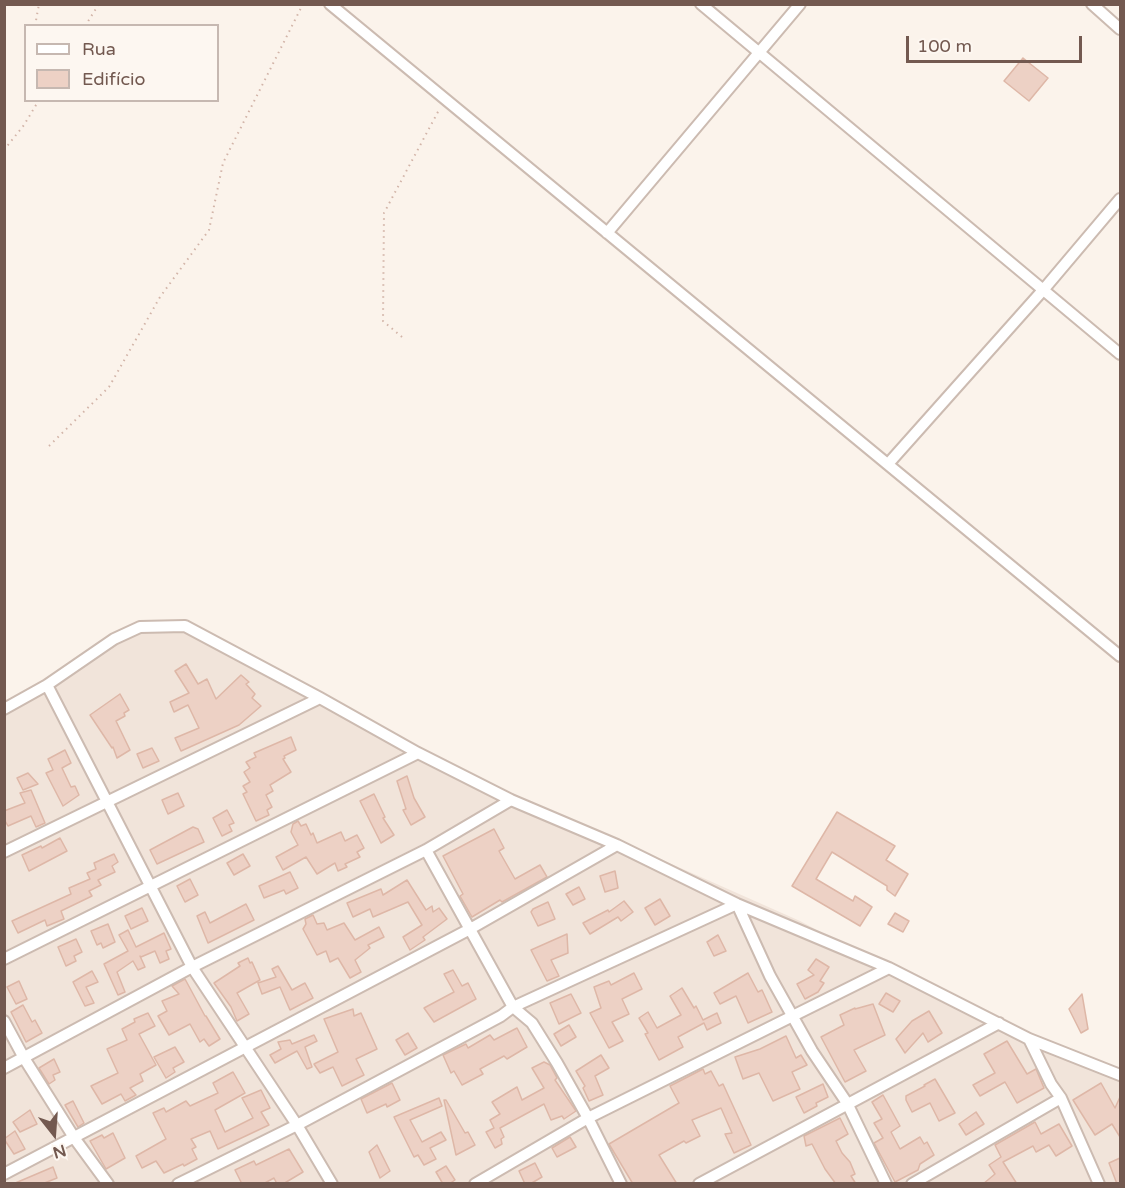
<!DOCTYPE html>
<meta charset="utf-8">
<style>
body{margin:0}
#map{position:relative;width:1125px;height:1188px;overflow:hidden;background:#fbf3eb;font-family:"Varela Round",sans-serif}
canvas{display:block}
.frame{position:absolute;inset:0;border:6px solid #735950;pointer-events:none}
.legend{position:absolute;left:24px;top:24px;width:195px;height:78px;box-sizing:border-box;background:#fdf7f1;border:2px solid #c6b8b1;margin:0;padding:8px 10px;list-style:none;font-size:18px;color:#735950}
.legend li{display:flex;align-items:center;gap:12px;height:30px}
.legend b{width:30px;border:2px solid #c6b8b1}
.north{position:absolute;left:24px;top:1104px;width:60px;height:60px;-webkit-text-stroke:4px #fdf7f1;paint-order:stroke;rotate:163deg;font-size:16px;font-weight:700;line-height:24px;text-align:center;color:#735950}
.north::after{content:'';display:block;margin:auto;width:21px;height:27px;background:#735950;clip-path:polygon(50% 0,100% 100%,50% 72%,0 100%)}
.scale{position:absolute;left:906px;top:36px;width:176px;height:27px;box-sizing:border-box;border:3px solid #735950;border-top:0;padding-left:8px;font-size:18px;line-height:21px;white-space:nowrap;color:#735950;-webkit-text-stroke:4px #fdf7f1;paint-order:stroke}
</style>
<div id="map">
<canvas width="1125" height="1188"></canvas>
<div class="frame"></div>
<ul class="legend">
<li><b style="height:8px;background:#fff"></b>Rua</li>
<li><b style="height:16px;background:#edd1c5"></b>Edifício</li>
</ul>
<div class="north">N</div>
<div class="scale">100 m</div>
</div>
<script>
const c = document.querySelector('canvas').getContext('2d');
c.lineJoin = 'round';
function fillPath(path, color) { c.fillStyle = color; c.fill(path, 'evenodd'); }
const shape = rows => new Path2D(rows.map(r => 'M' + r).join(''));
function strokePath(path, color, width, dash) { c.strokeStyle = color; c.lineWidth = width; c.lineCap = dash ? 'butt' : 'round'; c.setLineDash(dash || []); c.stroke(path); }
fillPath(shape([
 [185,622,324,694,419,752,800,921,889,968,1029,1039,1065,1048,1120,1068,1120,1183,5,1184,5,707,140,627]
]), '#f1e4da');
const building = shape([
 [1023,58,1048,78,1029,101,1004,81,1023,58],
 [186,664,198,684,207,679,216,699,241,675,249,682,246,684,255,694,252,698,261,706,239,725,181,751,175,738,199,728,188,705,174,712,170,702,189,693,175,671,186,664],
 [120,694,129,710,124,713,125,716,116,721,130,750,117,758,113,747,112,748,90,715,120,694],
 [291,737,296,750,284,756,285,758,283,759,291,772,270,785,273,791,266,795,272,807,267,810,269,815,256,821,243,794,247,792,243,786,250,782,244,772,250,768,246,762,256,757,254,753,291,737],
 [152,748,159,761,143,768,137,754,152,748],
 [65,750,71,763,62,768,71,787,75,786,79,795,63,806,46,773,53,770,48,759,65,750],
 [28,773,38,784,23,790,17,778,28,773],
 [407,776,414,798,425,817,411,825,403,810,406,809,397,781,407,776],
 [31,790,45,823,36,827,31,816,8,826,4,819,4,811,25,803,20,793,31,790],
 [178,793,184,806,168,814,162,800,178,793],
 [374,794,385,817,383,818,394,835,381,843,360,801,374,794],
 [227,810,234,823,229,825,232,831,222,836,213,818,227,810],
 [837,812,895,846,886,860,908,874,895,896,887,890,887,886,832,852,816,879,853,901,855,896,872,907,860,926,792,886,837,812],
 [298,821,301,826,306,824,311,835,313,833,317,843,341,832,345,841,357,835,364,848,357,852,360,857,345,864,347,867,338,871,335,863,317,874,306,857,283,870,276,857,298,845,291,832,293,824,298,821],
 [193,827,198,829,204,842,157,864,150,850,193,827],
 [494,829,504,848,499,851,515,879,540,865,547,877,502,902,500,900,472,917,460,896,463,894,443,856,494,829],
 [60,838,67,851,29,871,22,855,41,846,42,848,60,838],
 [114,854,118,862,112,866,115,872,98,880,101,885,89,891,92,896,61,911,64,919,47,926,45,920,18,933,12,921,71,894,69,888,90,879,87,873,96,869,94,863,114,854],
 [243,854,250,866,234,875,227,863,243,854],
 [615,871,618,888,605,892,600,876,615,871],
 [290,872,298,888,286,894,284,890,264,898,259,886,290,872],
 [190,879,198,895,185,902,177,886,190,879],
 [407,880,426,910,432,906,433,912,439,908,447,919,423,937,425,940,410,950,403,937,422,925,408,902,373,917,370,909,353,917,347,903,381,889,383,895,407,880],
 [579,887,585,899,573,905,566,894,579,887],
 [660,899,670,916,655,925,645,908,660,899],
 [624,901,633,912,621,921,618,917,590,934,583,923,608,910,609,912,624,901],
 [548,902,555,919,538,926,531,912,533,909,548,902],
 [246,904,254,920,208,943,197,916,205,912,210,923,246,904],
 [142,908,148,921,131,929,125,916,142,908],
 [895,913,909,921,903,932,888,924,895,913],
 [313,915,317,924,324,923,327,930,344,923,355,940,379,927,384,937,368,945,370,948,355,960,361,972,350,978,338,958,330,962,326,951,317,955,303,929,306,924,305,919,313,915],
 [108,924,115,942,103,948,101,943,97,945,91,931,108,924],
 [128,930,136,947,164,933,171,949,166,951,169,959,160,963,155,951,141,957,140,956,145,967,138,970,133,961,117,972,125,992,118,995,104,964,128,951,119,935,128,930],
 [567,934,568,953,551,960,559,976,547,981,531,950,567,934],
 [718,935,726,951,714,956,707,942,718,935],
 [76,939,82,952,74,956,76,961,66,966,58,947,76,939],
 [248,958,250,963,252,962,260,980,237,993,249,1014,237,1021,231,1007,214,983,240,966,238,963,248,958],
 [816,959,829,967,820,981,824,983,818,992,805,999,797,984,814,975,808,970,816,959],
 [278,966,292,990,305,983,313,998,290,1010,280,987,262,994,258,983,276,977,272,969,278,966],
 [453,970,462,986,468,983,476,999,434,1022,424,1008,454,992,444,974,453,970],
 [92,971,98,982,86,987,94,1003,85,1006,73,982,92,971],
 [634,973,642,989,622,999,629,1014,612,1022,623,1041,609,1048,590,1013,601,1008,594,987,609,981,611,985,634,973],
 [748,973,758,992,762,990,772,1012,748,1023,736,996,720,1004,714,993,748,973],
 [185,979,205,1016,206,1016,220,1039,209,1046,204,1039,200,1042,190,1024,169,1035,158,1016,167,1011,162,1001,179,994,172,986,185,979],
 [19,981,27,999,16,1004,7,987,19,981],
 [682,988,694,1008,696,1006,703,1020,717,1013,721,1023,707,1030,704,1023,678,1037,683,1047,659,1060,645,1034,648,1033,639,1018,648,1012,657,1028,681,1015,670,996,682,988],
 [886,993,900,1001,893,1012,879,1004,886,993],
 [571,994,581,1013,559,1024,550,1003,571,994],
 [1082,994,1088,1029,1081,1033,1069,1009,1082,994],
 [873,1004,885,1035,854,1050,866,1071,845,1082,821,1037,844,1025,840,1015,855,1008,855,1009,873,1004],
 [23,1005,32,1022,35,1020,42,1033,26,1042,11,1012,23,1005],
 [353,1009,354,1016,361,1013,377,1049,356,1059,364,1075,342,1086,333,1067,320,1073,314,1064,338,1052,324,1019,353,1009],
 [929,1011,942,1033,928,1042,923,1033,905,1053,896,1039,912,1021,929,1011],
 [148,1013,155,1026,139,1034,156,1065,140,1074,143,1081,130,1088,136,1095,125,1101,121,1094,102,1104,91,1086,118,1073,107,1049,127,1040,122,1029,135,1022,134,1019,148,1013],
 [569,1025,576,1037,561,1046,554,1034,569,1025],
 [517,1028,527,1047,507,1059,504,1056,480,1069,483,1074,462,1085,454,1071,451,1073,443,1055,466,1044,468,1048,490,1035,494,1040,517,1028],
 [408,1033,417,1048,405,1055,396,1040,408,1033],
 [314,1035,317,1041,305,1047,312,1067,307,1069,297,1051,275,1063,270,1055,281,1049,278,1042,290,1040,292,1044,314,1035],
 [786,1036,796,1058,801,1055,807,1065,792,1072,800,1089,773,1101,759,1073,743,1079,735,1057,760,1049,786,1036],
 [1007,1041,1027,1074,1036,1069,1044,1088,1017,1103,1005,1082,980,1096,973,1085,995,1073,984,1054,1007,1041],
 [175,1047,184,1062,173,1068,175,1072,166,1078,154,1057,175,1047],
 [601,1055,609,1068,595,1076,603,1095,589,1101,583,1088,585,1086,576,1071,601,1055],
 [54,1059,60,1072,53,1075,55,1080,49,1084,39,1068,54,1059],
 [544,1062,550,1065,557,1078,555,1080,576,1111,564,1119,562,1116,551,1120,544,1104,500,1128,504,1137,501,1139,502,1144,495,1148,486,1132,494,1128,490,1120,500,1114,492,1102,517,1087,522,1100,544,1088,532,1068,544,1062],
 [703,1069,705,1074,711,1071,719,1086,723,1084,751,1145,734,1153,725,1134,732,1133,721,1108,692,1120,700,1136,686,1143,684,1141,659,1155,677,1184,633,1184,609,1144,679,1103,670,1086,703,1069],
 [233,1072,245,1093,215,1110,225,1132,253,1118,242,1098,261,1090,270,1108,261,1112,269,1125,218,1149,210,1131,191,1139,196,1147,192,1149,197,1159,184,1166,183,1164,164,1173,156,1161,142,1168,136,1156,166,1139,153,1113,164,1108,166,1112,186,1101,190,1106,218,1093,213,1083,233,1072],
 [935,1079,955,1113,939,1121,930,1103,912,1112,906,1100,906,1096,925,1086,924,1085,935,1079],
 [392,1083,400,1100,387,1107,386,1104,367,1113,361,1099,392,1083],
 [1101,1083,1115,1108,1120,1097,1120,1137,1112,1124,1095,1135,1073,1100,1101,1083],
 [823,1084,828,1097,816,1103,817,1106,804,1113,796,1097,823,1084],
 [883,1095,900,1126,891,1132,900,1149,920,1137,924,1144,927,1142,934,1155,920,1164,918,1170,895,1182,874,1143,883,1138,874,1123,882,1119,872,1102,883,1095],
 [439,1098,442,1106,410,1120,422,1142,441,1132,446,1140,430,1148,436,1159,424,1165,418,1155,414,1157,394,1117,439,1098],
 [444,1100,446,1100,465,1133,468,1132,475,1145,456,1155,444,1100],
 [73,1101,84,1123,78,1127,65,1105,73,1101],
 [30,1110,37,1124,20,1132,13,1122,30,1110],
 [976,1112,984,1124,966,1135,959,1124,976,1112],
 [840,1118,848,1134,836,1141,842,1153,850,1162,855,1174,851,1176,856,1184,836,1184,825,1169,812,1144,806,1146,804,1136,840,1118],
 [1035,1122,1041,1134,1059,1124,1072,1146,1056,1156,1049,1145,1036,1152,1033,1146,1003,1162,1017,1184,983,1184,995,1174,989,1165,1001,1157,995,1145,1035,1122],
 [15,1131,25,1149,14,1154,4,1139,15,1131],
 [113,1133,125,1158,106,1169,90,1141,102,1135,104,1138,113,1133],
 [570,1137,576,1147,557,1157,552,1148,570,1137],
 [377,1145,390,1171,380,1178,369,1152,377,1145],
 [289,1149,303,1172,283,1184,277,1184,274,1178,263,1184,242,1184,235,1170,254,1161,256,1165,289,1149],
 [1120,1158,1120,1184,1117,1184,1109,1163,1120,1158],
 [535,1163,542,1177,530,1184,525,1184,519,1171,535,1163],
 [446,1166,455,1180,449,1184,443,1184,436,1172,446,1166],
 [53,1167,57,1178,42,1184,13,1184,53,1167]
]);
fillPath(building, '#edd1c5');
strokePath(building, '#deb7a7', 1.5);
const street = shape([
 [330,4,1120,656],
 [701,4,1120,354],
 [1092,4,1120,29],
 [607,233,800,4],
 [888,464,1044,289,1120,199],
 [47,685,192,967,297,1125,332,1184],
 [4,709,47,685,114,639,140,627,185,626,320,698,418,753,511,800,617,845,737,904,889,968,1029,1039,1120,1075],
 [426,850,513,1007,532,1023,557,1063,588,1118,621,1184],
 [4,852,320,698],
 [4,959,418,753],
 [4,1021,24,1058,75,1139,108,1184],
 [1029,1039,1051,1084,1061,1098,1099,1184],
 [4,1068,192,967,426,850,511,800],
 [4,1174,470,929,617,845],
 [178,1184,297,1125,501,1016,513,1007,737,904,770,976,812,1051,847,1103,886,1184],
 [475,1184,588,1118,889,968],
 [699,1184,999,1023],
 [912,1184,1061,1098]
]);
strokePath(street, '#ccbbb1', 14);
strokePath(shape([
 [35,26,39,4],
 [85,26,99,4],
 [4,150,24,125,39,100],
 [402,337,383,321,384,213,440,108],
 [49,446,109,387,160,297,209,230,223,163,303,4],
 [4,453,6,453]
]), '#d2b4a8', 2, [1.5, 4.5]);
strokePath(street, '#fff', 10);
</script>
